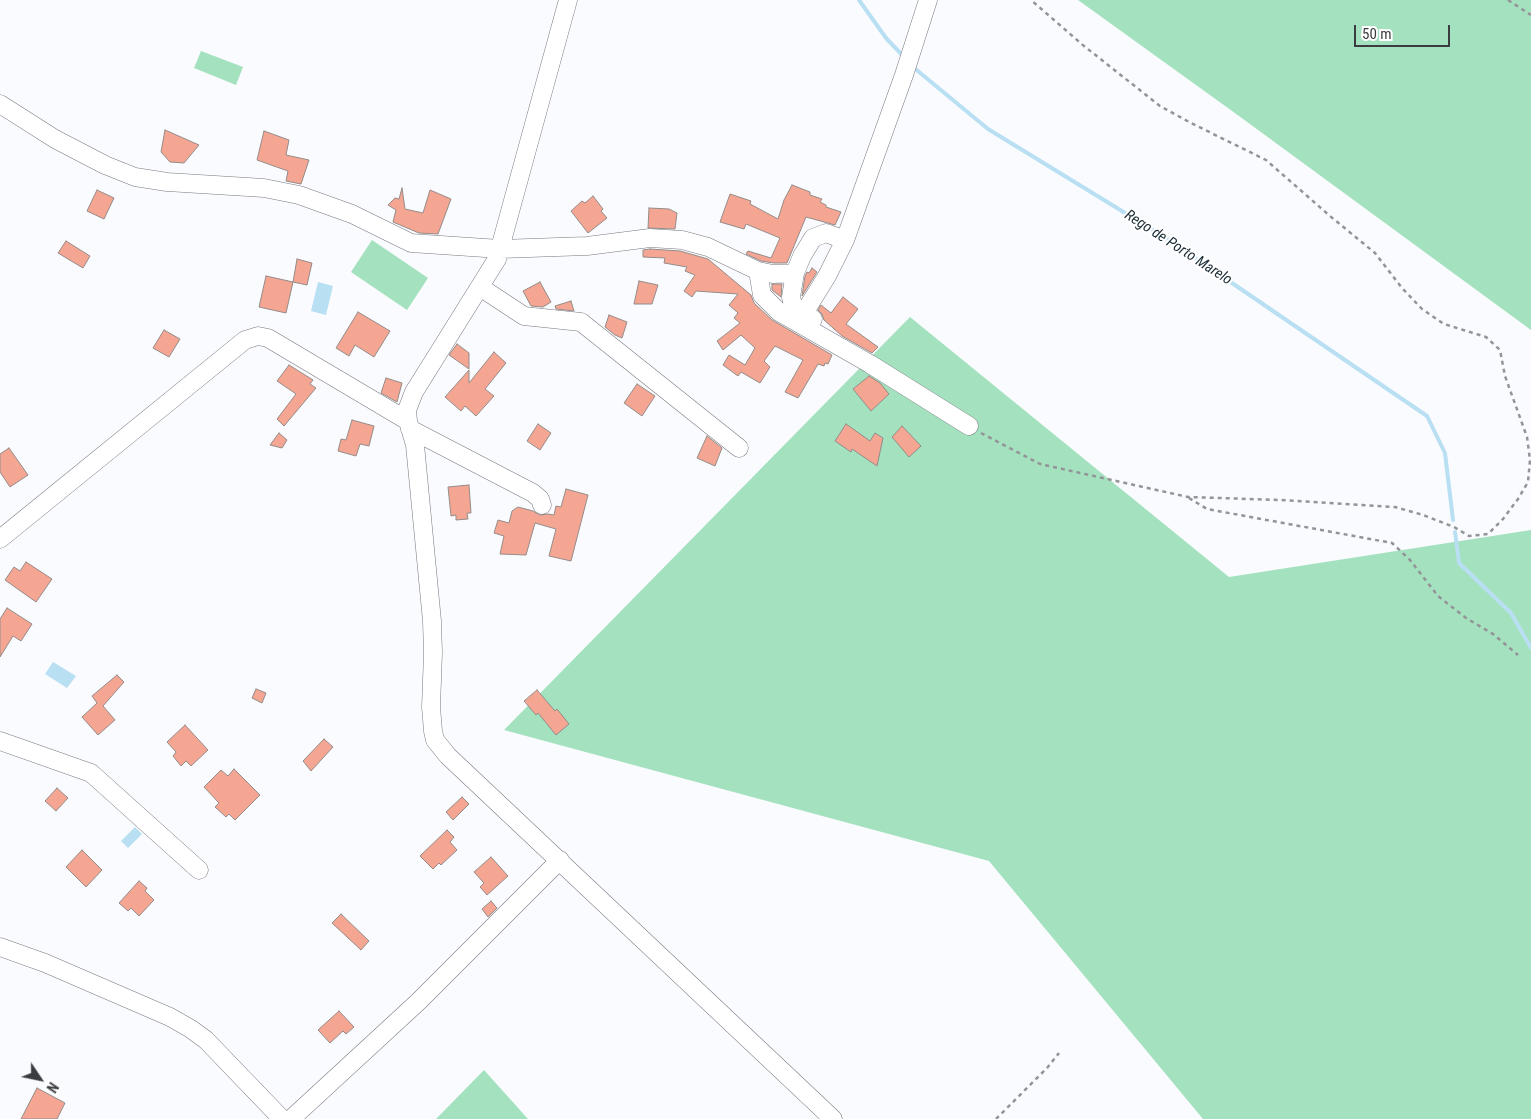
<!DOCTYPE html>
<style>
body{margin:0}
#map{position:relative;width:1531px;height:1119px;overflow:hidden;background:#fafbfe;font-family:"Roboto Condensed",sans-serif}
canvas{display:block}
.north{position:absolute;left:15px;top:1054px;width:50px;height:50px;-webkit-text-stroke:4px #fff;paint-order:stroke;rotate:124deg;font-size:14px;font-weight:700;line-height:20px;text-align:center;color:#3b3c3f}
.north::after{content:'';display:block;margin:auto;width:18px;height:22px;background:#3b3c3f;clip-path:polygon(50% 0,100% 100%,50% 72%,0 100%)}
.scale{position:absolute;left:1354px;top:25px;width:96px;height:22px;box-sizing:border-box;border:2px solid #3b3c3f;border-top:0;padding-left:6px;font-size:15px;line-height:18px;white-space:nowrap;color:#3b3c3f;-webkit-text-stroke:4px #fff;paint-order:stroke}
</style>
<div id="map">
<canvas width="1531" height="1119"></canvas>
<div class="north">N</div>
<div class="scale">50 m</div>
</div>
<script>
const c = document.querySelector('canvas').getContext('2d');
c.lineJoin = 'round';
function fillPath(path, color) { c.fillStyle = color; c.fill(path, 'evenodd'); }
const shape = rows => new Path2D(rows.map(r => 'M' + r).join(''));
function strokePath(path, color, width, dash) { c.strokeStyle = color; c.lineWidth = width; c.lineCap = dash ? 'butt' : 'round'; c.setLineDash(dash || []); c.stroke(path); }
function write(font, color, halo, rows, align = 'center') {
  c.font = font + ' "Roboto Condensed",sans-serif'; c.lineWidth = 4; c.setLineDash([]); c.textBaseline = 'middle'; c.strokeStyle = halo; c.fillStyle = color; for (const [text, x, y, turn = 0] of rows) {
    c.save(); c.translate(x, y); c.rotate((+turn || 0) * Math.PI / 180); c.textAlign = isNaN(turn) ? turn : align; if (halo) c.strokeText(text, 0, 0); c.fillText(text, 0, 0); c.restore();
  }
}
fillPath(shape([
 [1078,0,1531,0,1531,330,1239,116],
 [201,51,243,67,236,85,194,68],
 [372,240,428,278,407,310,351,272],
 [910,317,1229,577,1531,530,1531,1119,1203,1119,989,861,504,730],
 [484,1070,528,1119,436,1119]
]), '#a4e1bf');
fillPath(shape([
 [318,282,333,286,326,315,311,311],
 [53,662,76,676,67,688,45,674],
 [135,827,142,834,128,848,121,841]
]), '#b9dff3');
strokePath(shape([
 [859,0,886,38,905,58],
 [913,67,988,129,1166,238,1427,416,1445,453,1453,520],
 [1455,532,1459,563,1511,613,1531,648]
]), '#b9dff3', 4);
const building = shape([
 [165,130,199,145,184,163,170,162,161,152,165,130],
 [264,131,289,140,286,155,309,160,301,184,286,181,288,171,257,160,264,131],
 [792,185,810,192,810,195,822,199,820,202,826,205,826,207,841,212,835,225,806,217,787,263,774,263,761,261,746,254,748,251,771,258,780,238,746,224,744,229,720,222,730,194,751,201,750,204,778,219,784,200,792,185],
 [402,188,405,209,423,213,430,190,451,199,438,234,419,233,393,222,396,210,388,205,395,198,399,199,402,188],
 [97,190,114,198,104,219,87,211,97,190],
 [593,196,603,209,601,211,607,218,588,233,571,211,582,201,585,203,593,196],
 [649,208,669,209,677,213,675,229,648,228,649,208],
 [66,241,90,256,83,268,58,253,66,241],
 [650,249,680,251,708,259,751,295,754,303,772,320,832,355,828,364,825,363,824,366,818,364,798,398,785,392,803,360,775,346,764,361,770,367,760,383,741,372,738,376,723,365,729,355,745,365,755,348,741,335,723,350,717,341,740,323,734,318,738,313,729,305,738,294,696,291,692,297,684,291,695,275,685,271,687,267,664,263,665,258,643,257,643,250,650,249],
 [297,259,312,263,307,285,293,282,297,259],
 [812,268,817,272,802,296,805,276,807,272,809,273,812,268],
 [266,276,293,282,286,313,259,307,266,276],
 [639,281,658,285,652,304,634,304,639,281],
 [540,282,551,302,543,307,531,306,523,291,540,282],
 [772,284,782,284,781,297,772,290,772,284],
 [843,297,858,309,846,324,878,347,872,353,842,336,824,320,822,314,818,310,821,305,831,313,843,297],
 [571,301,574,311,556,309,555,306,571,301],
 [358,312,390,331,374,357,355,345,349,356,336,348,358,312],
 [609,315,627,322,622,338,615,335,605,327,609,315],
 [164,330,180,339,169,357,153,348,164,330],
 [457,344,469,353,469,369,449,355,457,344],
 [494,352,506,363,485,389,494,396,476,416,465,406,461,411,445,397,469,370,469,383,494,352],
 [289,365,313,380,310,384,316,388,284,426,277,419,296,394,277,381,289,365],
 [869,376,880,383,889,394,871,411,853,389,869,376],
 [386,378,402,383,397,402,381,393,386,378],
 [637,384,655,396,642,416,624,403,637,384],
 [352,420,374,426,369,446,360,444,356,456,338,451,341,439,346,440,352,420],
 [538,424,551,433,540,450,527,441,538,424],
 [846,424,870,441,875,433,883,438,877,466,852,449,851,452,835,441,846,424],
 [902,426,921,446,909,457,892,437,902,426],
 [279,433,287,440,282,448,270,445,279,433],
 [707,436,722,448,715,466,697,458,707,436],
 [9,448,28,475,10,487,0,472,0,454,9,448],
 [469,485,471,513,467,513,468,519,456,520,456,515,451,516,448,487,469,485],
 [566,489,588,495,571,561,549,556,556,529,535,523,526,555,500,554,504,536,494,533,498,520,509,523,512,511,518,507,533,511,540,515,548,514,554,515,556,506,561,507,566,489],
 [26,562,52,579,36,602,5,580,14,567,20,571,26,562],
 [7,608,32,624,21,641,13,636,0,657,0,619,7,608],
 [117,675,124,682,103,706,115,720,98,735,82,717,97,703,92,696,117,675],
 [256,689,266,693,262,703,252,698,256,689],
 [537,690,555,711,557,709,569,724,556,735,538,713,536,715,524,701,537,690],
 [185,725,208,750,191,766,186,761,181,766,173,756,176,752,167,742,185,725],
 [324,739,333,747,311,771,303,761,324,739],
 [234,769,260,795,235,820,229,814,226,817,215,807,219,803,204,787,221,770,228,776,234,769],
 [57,788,68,798,56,811,45,801,57,788],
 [462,797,469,804,453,820,446,812,462,797],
 [447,830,454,837,450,842,457,850,441,865,439,863,433,869,420,856,447,830],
 [82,850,102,870,86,887,66,867,82,850],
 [491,857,508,876,487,895,480,887,484,883,474,872,491,857],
 [139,881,147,888,145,891,154,900,139,916,131,908,128,911,119,903,139,881],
 [491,901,497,908,488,917,482,909,491,901],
 [341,914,369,941,361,950,332,923,341,914],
 [339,1011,354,1027,346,1034,343,1031,330,1043,318,1030,339,1011],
 [37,1088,65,1103,57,1119,21,1119,37,1088]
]);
fillPath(building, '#f4a693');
strokePath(building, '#948b89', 1);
const minor = shape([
 [568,0,497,259,414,392,407,410,408,421,415,445,432,621,433,653,431,707,433,731,435,740,448,756,833,1119],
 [0,104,55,139,105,165,135,177,167,182,264,188,299,195,352,214,411,243,500,249,587,246,650,238,682,240,708,247,758,271,773,274,795,273,802,256,813,238,826,233,845,240],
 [758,271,762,295,779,312,870,364,969,426],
 [795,273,791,297,793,305,813,319],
 [480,287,524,316,581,322,739,448],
 [804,313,827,276,845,240,904,75,928,0],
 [410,429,533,493,540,499,542,505],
 [0,539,245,340,258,336,268,338,408,421],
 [0,741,91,773,199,870],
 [0,947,45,963,170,1017,191,1029,206,1040,282,1119],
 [291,1119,418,1002,560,860]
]);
strokePath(minor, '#787981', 19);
strokePath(shape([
 [1508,0,1531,15],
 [981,433,1040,464,1188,497,1280,500,1395,507,1423,515,1454,527,1469,536,1488,534,1503,519,1518,499,1528,482,1530,460,1527,437,1505,376,1500,350,1486,337,1444,324,1422,309,1402,288,1375,253,1330,216,1266,160,1191,123,1160,106,1084,46,1031,0],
 [1189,498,1207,509,1392,543,1410,560,1438,596,1466,618,1493,634,1518,655],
 [996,1119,1047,1068,1059,1053]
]), '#939497', 2.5, [4, 4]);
strokePath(minor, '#fff', 18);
write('italic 15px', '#1a2c36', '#fff', [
 ["Rego de Porto Marelo",1178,248,33]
]);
</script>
